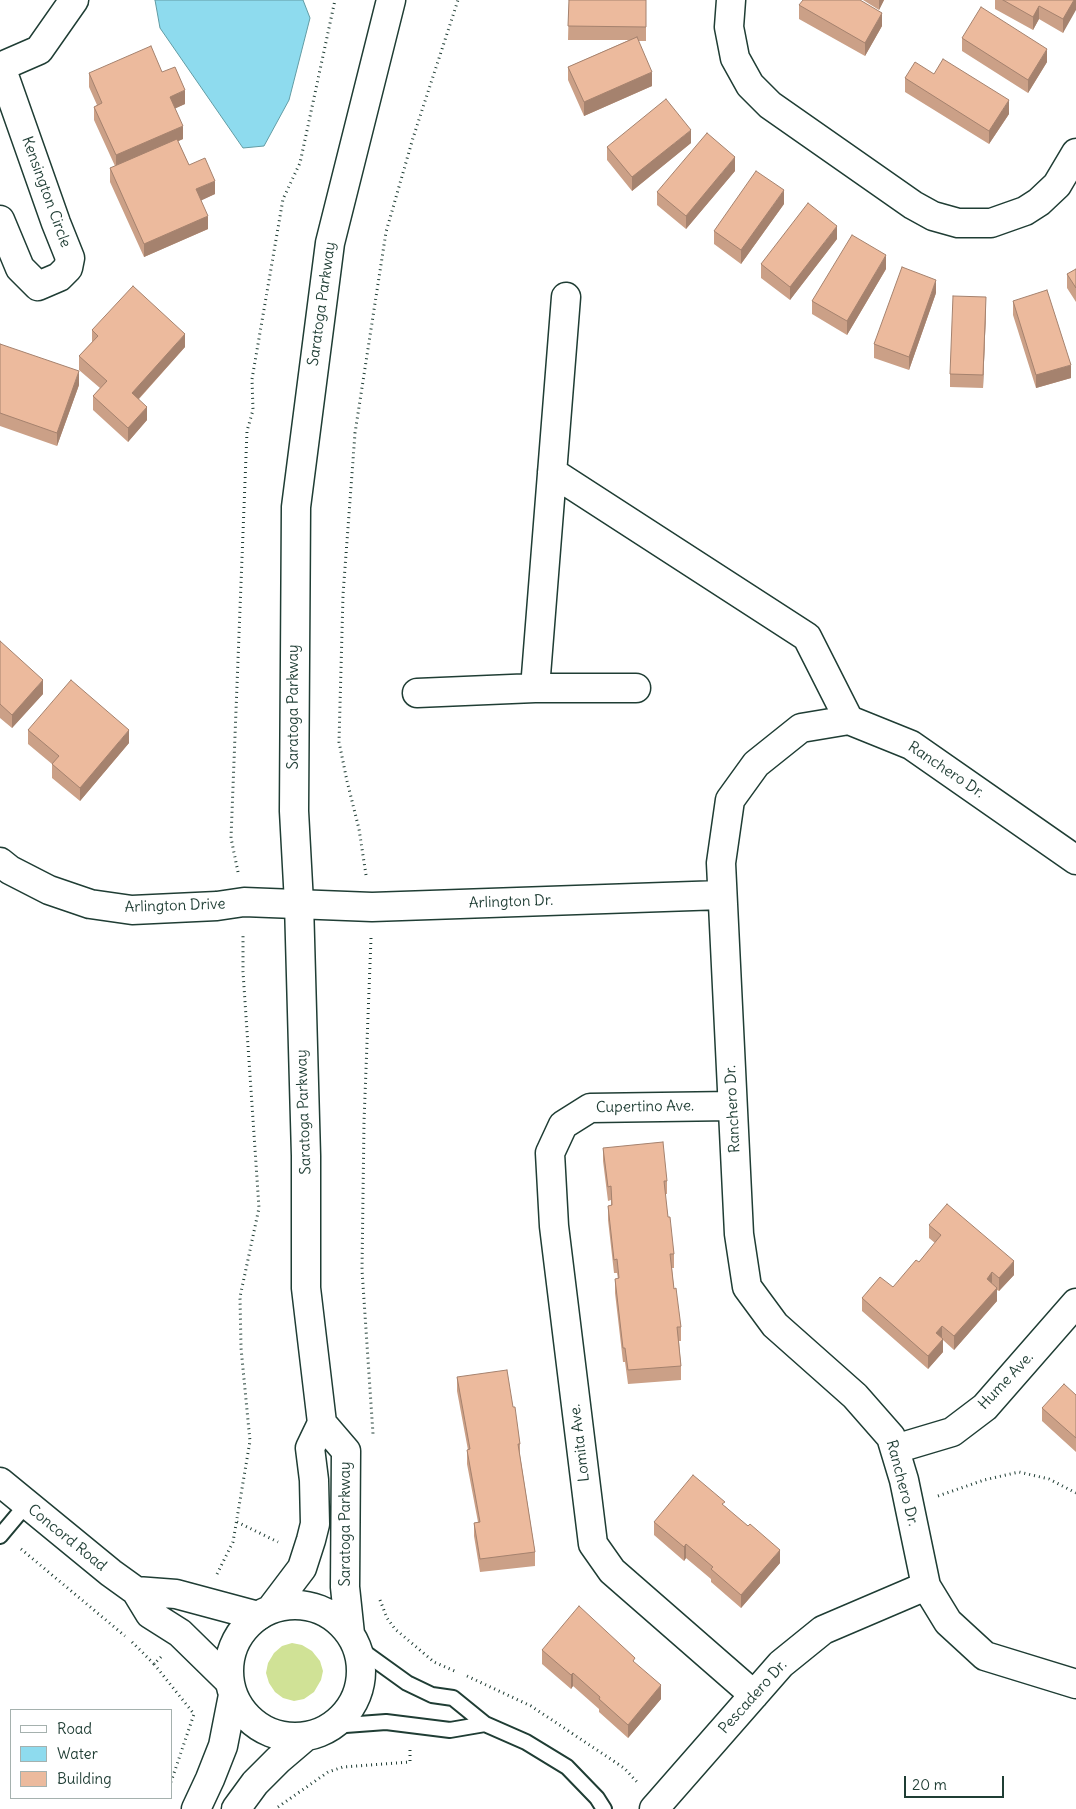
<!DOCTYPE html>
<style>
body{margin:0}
#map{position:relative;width:1076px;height:1809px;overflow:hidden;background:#fff;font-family:Delius,sans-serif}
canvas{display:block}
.legend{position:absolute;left:10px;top:1709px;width:162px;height:90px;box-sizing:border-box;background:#fff;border:1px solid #a5b1ae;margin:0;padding:6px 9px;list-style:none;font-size:15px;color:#1f3d34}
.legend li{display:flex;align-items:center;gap:10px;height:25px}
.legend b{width:25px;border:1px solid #a5b1ae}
.scale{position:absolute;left:904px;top:1776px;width:100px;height:22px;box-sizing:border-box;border:2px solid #1f3d34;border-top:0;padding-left:6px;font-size:15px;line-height:18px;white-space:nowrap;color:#1f3d34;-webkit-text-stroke:4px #fff;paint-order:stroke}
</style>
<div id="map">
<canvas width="1076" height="1809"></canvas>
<ul class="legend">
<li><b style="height:6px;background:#fff"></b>Road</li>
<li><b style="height:14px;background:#8edbee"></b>Water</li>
<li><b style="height:14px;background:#ecba9d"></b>Building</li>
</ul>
<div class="scale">20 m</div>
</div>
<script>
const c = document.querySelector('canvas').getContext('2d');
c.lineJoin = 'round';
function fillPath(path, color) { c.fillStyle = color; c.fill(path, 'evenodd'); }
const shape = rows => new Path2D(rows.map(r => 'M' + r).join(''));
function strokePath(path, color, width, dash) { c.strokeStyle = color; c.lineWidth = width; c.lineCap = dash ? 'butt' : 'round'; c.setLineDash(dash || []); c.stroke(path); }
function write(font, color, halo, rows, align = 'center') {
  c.font = font + ' Delius,sans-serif'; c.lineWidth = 4; c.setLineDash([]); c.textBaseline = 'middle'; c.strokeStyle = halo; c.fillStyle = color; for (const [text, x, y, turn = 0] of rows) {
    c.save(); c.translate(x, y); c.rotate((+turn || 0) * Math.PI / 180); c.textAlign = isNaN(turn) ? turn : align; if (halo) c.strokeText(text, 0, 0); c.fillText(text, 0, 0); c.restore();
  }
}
fillPath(shape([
 [292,1643,302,1645,312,1651,320,1661,323,1671,321,1680,314,1692,304,1699,294,1701,283,1698,275,1692,269,1683,266,1673,268,1663,274,1653,282,1646]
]), '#d0e296');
const water = shape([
 [155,0,303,0,310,18,289,100,264,146,243,148,160,28,155,0]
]);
fillPath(water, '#8edbee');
strokePath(water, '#629ca4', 1);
const service = shape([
 [0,1536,26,1505],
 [357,1647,407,1683,432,1695,453,1698,485,1724,526,1742,567,1767,597,1798,604,1809],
 [332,1726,386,1722,450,1730,485,1724]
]);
const minor = shape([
 [731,0,729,27,735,58,750,85,770,105,913,205,933,216,958,223,991,223,1025,211,1039,202,1057,185,1076,153],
 [0,67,39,50,74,0],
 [0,220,20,268,38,286,59,277,68,268,70,258,56,223,1,67],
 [552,472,807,637,849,720],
 [535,688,566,297],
 [417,693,535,688,636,688],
 [1076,860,911,745,849,720,801,728,756,764,730,800,721,863,739,1234,747,1287,775,1325,855,1396,891,1437,904,1480,926,1586,948,1622,985,1656,1076,1684],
 [0,862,10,870,49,890,90,904,132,910,217,906,244,902,372,907,722,895],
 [732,1106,590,1108,563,1125,550,1153,554,1226,593,1544,612,1571,754,1695],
 [895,1449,952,1432,985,1407,1076,1303],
 [0,1482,111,1573,136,1591,150,1614,180,1633,229,1681],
 [136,1591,176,1594,258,1616],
 [654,1809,781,1664,823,1630,926,1586]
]);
const tertiary = shape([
 [322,1423,346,1451,345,1587,350,1634],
 '229 1671a66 66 0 1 1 132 0a66 66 0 1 1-132 0Z',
 [271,1609,302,1568,311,1540,315,1524,314,1480,310,1448,322,1423,306,1288,306,1156,299,903,294,811,296,507,330,243,391,0],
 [196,1809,210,1779,223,1746,233,1695],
 [236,1809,255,1783,278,1760,305,1737]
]);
strokePath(service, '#1f3d34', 18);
strokePath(minor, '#1f3d34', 31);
strokePath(tertiary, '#1f3d34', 31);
strokePath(shape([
 [238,872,231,838,247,431,253,410,252,379,283,199,300,163,335,0],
 [366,875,359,829,347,781,339,742,343,595,355,433,386,232,413,138,458,0],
 [371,938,364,1122,362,1270,373,1434],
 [938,1496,984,1480,1019,1472,1049,1479,1076,1493],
 [237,1522,278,1542],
 [21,1549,125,1636],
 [217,1574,233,1542,250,1441,241,1348,240,1297,259,1208,243,972,243,933],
 [380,1600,387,1618,395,1629,434,1662,457,1672],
 [132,1642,154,1664],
 [161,1657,154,1664,194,1714,171,1782],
 [467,1676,531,1706,624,1768,637,1782],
 [278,1807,328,1772,343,1767,410,1762,410,1750]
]), '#1f3d34', 3, [1, 4]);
strokePath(service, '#fff', 14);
strokePath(minor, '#fff', 28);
strokePath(tertiary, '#fff', 28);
fillPath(shape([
 [569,0,646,0,646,41,638,41,652,86,584,116,568,80,568,67,629,40,568,40],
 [863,0,884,0,879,10],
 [995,0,1076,0,1063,33,1039,19,1033,30,995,9],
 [799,5,882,26,865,56,799,19],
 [962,38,1047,62,1028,93,962,51],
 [162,72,185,104,175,108,183,139,178,141,189,165,215,194,201,200,208,229,144,257,110,182,110,168,115,166,94,120,94,107,97,105,89,87,89,73],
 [934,74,1009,114,989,144,905,92,905,78],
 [691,143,632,191,607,160,607,147],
 [735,171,686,229,657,205,657,192],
 [784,204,741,264,714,244,714,231],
 [837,239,790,300,761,278,761,264],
 [886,269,847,335,812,314,812,301],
 [1076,269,1076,302,1067,288,1067,274],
 [936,293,909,370,874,358,874,344],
 [1013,301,1071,378,1036,388,1013,315],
 [986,310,983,388,950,387,950,374],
 [92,330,185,347,139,399,147,420,128,442,93,410,93,396,100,388,79,370,79,356,92,342],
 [0,344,79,385,57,446,0,426],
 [0,641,43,694,12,728,0,718],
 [28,730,129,743,80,801,52,778,52,764,28,744],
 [603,1148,667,1181,667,1194,665,1194,668,1217,674,1254,674,1268,672,1268,674,1289,681,1327,681,1341,679,1341,681,1366,681,1380,628,1384,625,1362,623,1362,615,1293,615,1279,618,1279,617,1273,614,1273,608,1220,608,1206,611,1205,611,1200,608,1201,603,1161],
 [929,1225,1014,1275,999,1291,997,1290,997,1301,954,1350,943,1340,943,1352,928,1369,862,1311,862,1298,893,1287,919,1262,935,1243,929,1238],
 [457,1377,513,1407,520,1444,520,1455,535,1552,535,1566,480,1572,474,1536,474,1523,478,1522,467,1464,467,1450,468,1450,457,1391],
 [1076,1395,1076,1452,1042,1421,1042,1408],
 [725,1506,780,1563,741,1608,711,1582,711,1579,686,1558,684,1561,654,1535,654,1522],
 [542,1650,635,1663,661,1699,628,1738,599,1712,599,1709,573,1686,571,1689,542,1664]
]), '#cba087');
fillPath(shape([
 [879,0,884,0,879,10],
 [1074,0,1076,0,1076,10,1063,33,1063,19],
 [1039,6,1039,19,1033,30,1033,17],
 [882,13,882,26,865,56,865,43],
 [1047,49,1047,62,1028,93,1028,80],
 [652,72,652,86,584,116,584,102],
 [185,90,185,104,170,111,170,97],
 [1009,100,1009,114,989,144,989,131],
 [183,126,183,139,116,169,116,155],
 [691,130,691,143,632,191,632,177],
 [735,157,735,171,686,229,686,216],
 [215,181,215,194,196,203,196,189],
 [784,190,784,204,741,264,741,250],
 [208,216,208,229,144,257,144,244],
 [837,226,837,239,790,300,790,287],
 [886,255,886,269,847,335,847,321],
 [936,280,936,293,909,370,909,357],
 [986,297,986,310,983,388,983,375],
 [185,334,185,347,132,406,132,393],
 [1071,365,1071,378,1036,388,1036,375],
 [79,371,79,385,57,446,57,433],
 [147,407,147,420,128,442,128,428],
 [43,680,43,694,12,728,12,715],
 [129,730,129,743,80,801,80,788],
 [1014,1261,1014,1275,999,1291,999,1278],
 [992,1272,992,1286,987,1279],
 [997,1288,997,1301,954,1350,954,1336],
 [942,1326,942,1339,936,1333],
 [943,1339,943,1352,928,1369,928,1356],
 [686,1544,686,1558,684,1561,684,1547],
 [780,1550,780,1563,741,1608,741,1595],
 [573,1673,573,1686,571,1689,571,1675],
 [661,1685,661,1699,628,1738,628,1725]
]), '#a5826e');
const building = shape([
 [569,0,646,0,646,27,568,26,569,0],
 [803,0,860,0,882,13,865,43,799,5,803,0],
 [1003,0,1074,0,1063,19,1039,6,1033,17,1003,0],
 [981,7,1047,49,1028,80,962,38,981,7],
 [637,37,652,72,584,102,568,67,637,37],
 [151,46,162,72,175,67,185,90,170,97,183,126,116,155,94,107,102,103,89,73,151,46],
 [943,59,1009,100,989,131,905,78,915,62,934,74,943,59],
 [666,99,691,130,632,177,607,147,666,99],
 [707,133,735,157,686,216,657,192,707,133],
 [177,139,189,165,205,158,215,181,196,189,208,216,144,244,110,168,177,139],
 [756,171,784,190,741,250,714,231,756,171],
 [808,203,837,226,790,287,761,264,808,203],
 [852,235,886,255,847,321,812,301,852,235],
 [902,267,936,280,909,357,874,344,902,267],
 [1076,269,1076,288,1067,274,1076,269],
 [133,286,185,334,132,393,147,407,128,428,93,396,107,381,79,356,98,336,92,330,133,286],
 [1047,290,1071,365,1036,375,1013,301,1047,290],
 [953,296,986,297,983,375,950,374,953,296],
 [0,344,79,371,57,433,0,413,0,344],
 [0,641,43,680,12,715,0,704,0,641],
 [71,680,129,730,80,788,52,764,59,756,28,730,71,680],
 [663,1142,667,1181,664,1181,668,1217,670,1217,674,1254,670,1254,674,1289,676,1288,681,1327,677,1327,681,1366,628,1370,625,1348,623,1348,615,1279,619,1278,617,1259,614,1260,608,1206,612,1205,611,1186,608,1187,603,1148,663,1142],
 [947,1204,1014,1261,999,1278,992,1272,987,1279,997,1288,954,1336,942,1326,936,1333,943,1339,928,1356,862,1298,880,1277,893,1287,916,1260,919,1262,941,1235,929,1225,947,1204],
 [507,1370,513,1407,515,1407,520,1444,518,1444,535,1552,480,1559,474,1523,480,1522,467,1450,470,1449,457,1377,507,1370],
 [1064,1384,1076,1395,1076,1438,1042,1408,1064,1384],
 [693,1475,725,1502,722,1504,748,1526,750,1524,780,1550,741,1595,711,1569,713,1567,686,1544,684,1547,654,1522,693,1475],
 [579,1606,635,1658,633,1661,661,1685,628,1725,599,1699,600,1697,573,1673,571,1675,542,1650,579,1606]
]);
fillPath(building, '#ecba9d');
strokePath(building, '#a5826e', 1);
write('15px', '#1f3d34', '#fff', [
 ["Kensington Circle",46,192,70],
 ["Saratoga Parkway",322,304,-82],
 ["Saratoga Parkway",294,707,-90],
 ["Ranchero Dr.",946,770,34],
 ["Arlington Dr.",511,902,-2],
 ["Arlington Drive",175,906,-2],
 ["Cupertino Ave.",645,1107,-1],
 ["Ranchero Dr.",733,1109,-93],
 ["Saratoga Parkway",304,1112,-92],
 ["Hume Ave.",1006,1381,-47],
 ["Lomita Ave.",580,1443,-97],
 ["Ranchero Dr.",902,1483,75],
 ["Saratoga Parkway",346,1524,-90],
 ["Concord Road",67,1538,39],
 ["Pescadero Dr.",753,1697,-48]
]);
</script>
